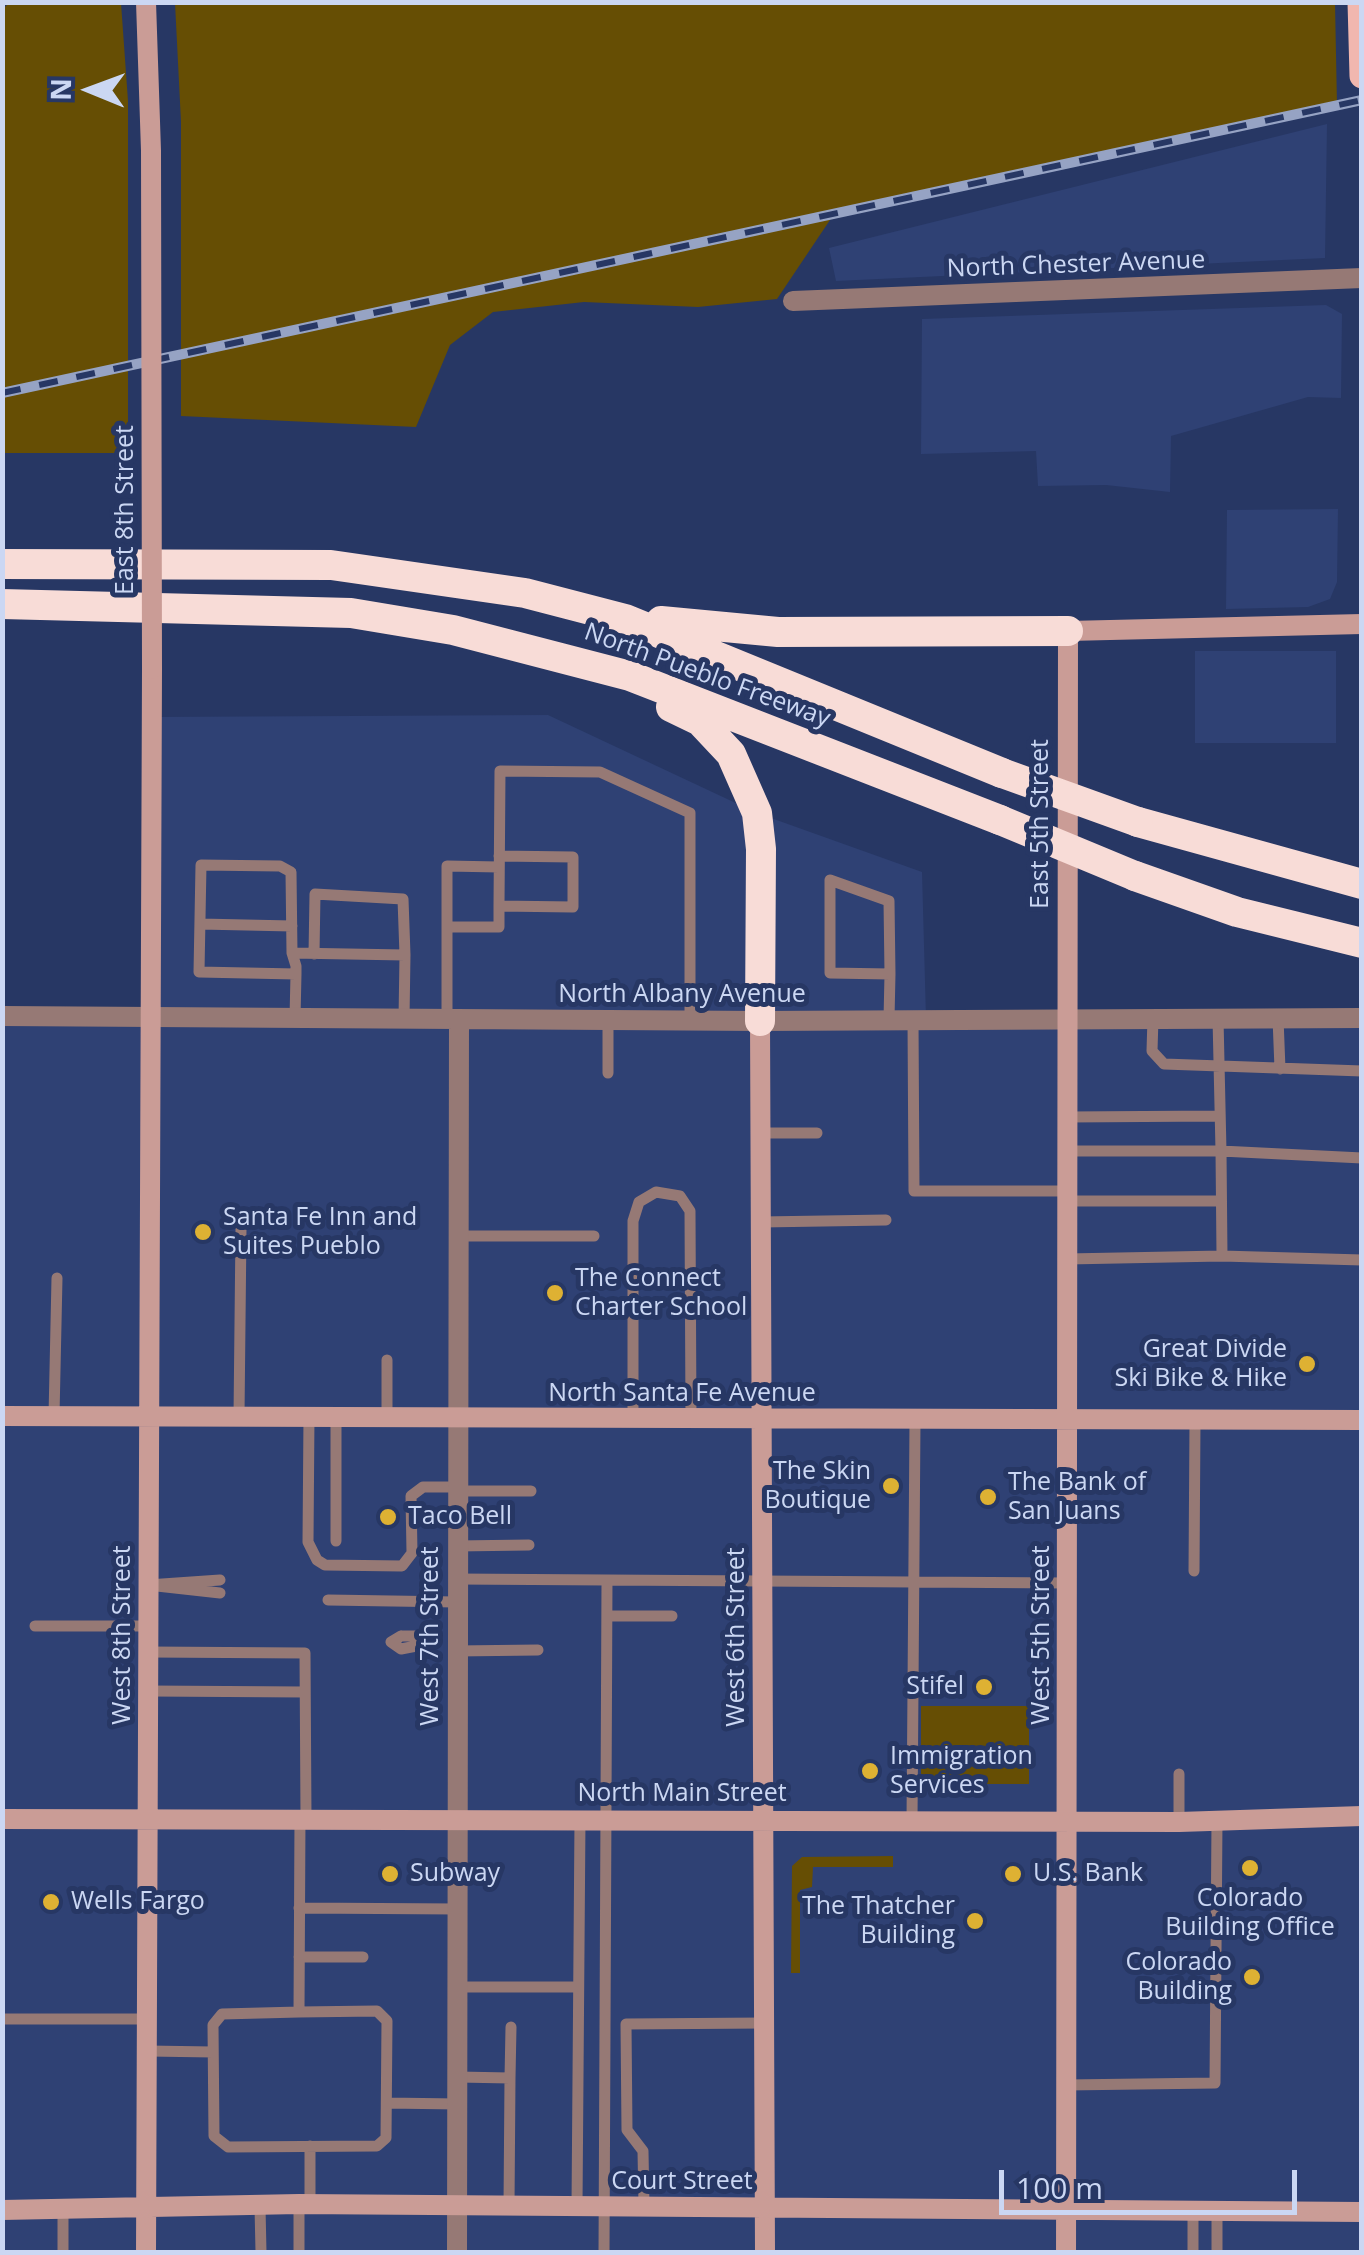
<!DOCTYPE html>
<style>
body{margin:0}
#map{position:relative;width:1364px;height:2255px;overflow:hidden;background:#273764;font-family:"Open Sans",sans-serif}
canvas{display:block}
.frame{position:absolute;inset:0;border:5px solid #cbd7f3;pointer-events:none}
.north{position:absolute;left:40px;top:40px;width:100px;height:100px;-webkit-text-stroke:8px #273764;paint-order:stroke;rotate:271deg;font-size:28px;font-weight:700;line-height:40px;text-align:center;color:#cbd7f3}
.north::after{content:'';display:block;margin:auto;width:35px;height:45px;background:#cbd7f3;clip-path:polygon(50% 0,100% 100%,50% 72%,0 100%)}
.scale{position:absolute;left:999px;top:2170px;width:298px;height:45px;box-sizing:border-box;border:5px solid #cbd7f3;border-top:0;padding-left:12px;font-size:30px;line-height:35px;white-space:nowrap;color:#cbd7f3;-webkit-text-stroke:8px #273764;paint-order:stroke}
</style>
<div id="map">
<canvas width="1364" height="2255"></canvas>
<div class="frame"></div>
<div class="north">N</div>
<div class="scale">100 m</div>
</div>
<script>
const c = document.querySelector('canvas').getContext('2d');
c.lineJoin = 'round';
function fillPath(path, color) { c.fillStyle = color; c.fill(path, 'evenodd'); }
const shape = rows => new Path2D(rows.map(r => 'M' + r).join(''));
function strokePath(path, color, width, dash) { c.strokeStyle = color; c.lineWidth = width; c.lineCap = dash ? 'butt' : 'round'; c.setLineDash(dash || []); c.stroke(path); }
function write(font, color, halo, rows, align = 'center') {
  c.font = font + ' "Open Sans",sans-serif'; c.lineWidth = 10; c.setLineDash([]); c.textBaseline = 'middle'; c.strokeStyle = halo; c.fillStyle = color; for (const [text, x, y, turn = 0] of rows) {
    c.save(); c.translate(x, y); c.rotate((+turn || 0) * Math.PI / 180); c.textAlign = isNaN(turn) ? turn : align; if (halo) c.strokeText(text, 0, 0); c.fillText(text, 0, 0); c.restore();
  }
}
fillPath(shape([
 [1327,124,1325,258,836,281,829,248],
 [1326,305,1342,314,1341,398,1308,397,1171,436,1170,492,1106,485,1038,486,1036,451,921,454,922,319],
 [1338,509,1337,582,1330,599,1308,607,1226,609,1227,510],
 [1195,651,1336,651,1336,743,1195,743],
 [548,715,757,813,922,872,926,1018,1361,1018,1361,2252,3,2252,3,1016,151,1017,151,717]
]), '#2f4174');
fillPath(shape([
 [9,3,121,3,128,101,128,453,3,453,2,10],
 [175,3,1335,3,1337,105,834,214,777,299,698,307,584,302,493,312,450,345,416,427,181,416,181,122],
 [921,1706,1029,1706,1029,1784,921,1784],
 [893,1856,893,1867,813,1867,812,1887,800,1890,800,1973,791,1973,792,1866,802,1857]
]), '#664e04');
strokePath(shape([
 [499,906,500,771,600,772,690,813,690,1021],
 [200,924,292,926],
 [447,927,447,866,499,867],
 [292,953,405,955,403,899,315,894,314,954],
 [295,1018,296,974,296,966,292,953,291,872,280,866,201,865,199,972,296,974],
 [1153,1018,1152,1051,1164,1064,1362,1071],
 [1218,1018,1221,1151,1362,1158],
 [1278,1018,1280,1069],
 [404,1019,405,955],
 [447,1019,447,927,499,927,499,906,573,907,573,857,499,856],
 [889,1019,890,974,889,901,830,880,830,973,890,974],
 [913,1019,914,1191,1067,1191],
 [608,1073,608,1020],
 [1067,1117,1220,1116],
 [760,1133,817,1133],
 [1067,1201,1221,1201],
 [761,1222,886,1220],
 [459,1236,594,1236],
 [1222,1256,1362,1260],
 [1067,1259,1222,1256,1221,1151,1067,1151],
 [387,1360,387,1416],
 [54,1416,57,1278],
 [239,1416,241,1229],
 [309,1416,308,1542,317,1560,325,1565,402,1566,412,1553,411,1496,423,1487,457,1487],
 [336,1416,336,1541],
 [633,1419,633,1221,639,1202,656,1192,680,1196,690,1211,691,1419],
 [457,1491,531,1491],
 [456,1546,529,1545],
 [1194,1571,1195,1421],
 [456,1579,607,1580],
 [220,1580,148,1585,220,1593],
 [328,1600,456,1602],
 [607,1616,672,1616],
 [35,1626,148,1626],
 [401,1636,419,1636,432,1643,401,1649,391,1642,401,1636],
 [456,1651,538,1650],
 [148,1652,305,1653,306,1818],
 [148,1691,305,1692],
 [912,1820,915,1421],
 [1179,1822,1179,1774],
 [299,1908,458,1909],
 [299,1957,363,1957],
 [458,1987,577,1987],
 [299,2012,377,2011,387,2021,386,2138,377,2146,228,2147,214,2136,213,2025,222,2014,299,2012,300,1817],
 [2,2019,148,2019],
 [148,2051,213,2052],
 [458,2077,510,2078,509,2206],
 [510,2078,511,2027],
 [1066,2085,1215,2083,1217,1821],
 [387,2103,458,2104],
 [299,2204,299,2252],
 [310,2204,310,2146],
 [577,2206,580,1819],
 [644,2206,643,2151,627,2130,626,2024,764,2023],
 [260,2207,261,2252],
 [63,2252,63,2209],
 [604,2252,607,1580,1067,1583],
 [1193,2252,1193,2210],
 [1217,2252,1217,2211]
]), '#967975', 11);
strokePath(shape([
 [793,301,1362,278],
 [2,1016,760,1021,1362,1018],
 [457,2252,459,1019]
]), '#967975', 20);
strokePath(shape([
 [760,1021,765,2252],
 [2,1416,1362,1420],
 [2,1819,1179,1822,1362,1816],
 [2,2210,299,2204,1362,2212],
 [146,2252,152,669],
 [1066,2252,1068,631,1362,624]
]), '#ca9c96', 20);
strokePath(shape([
 [1360,2,1362,76]
]), '#f1b7af', 25);
strokePath(shape([
 [2,564,331,565,525,593,625,619,1002,773],
 [2,604,351,613,453,630,630,676,1000,820],
 [661,621,778,632,1068,631],
 [671,707,700,721,731,754,757,813,761,849,760,1021],
 [1138,822,1362,884],
 [1135,876,1237,912,1362,943]
]), '#f8dcd7', 30);
const rail = shape([
 [2,393,1362,100]
]);
strokePath(rail, '#96a3c4', 10);
strokePath(rail, '#273764', 6, [19]);
strokePath(shape([
 [146,2,151,151,152,669]
]), '#ca9c96', 20);
strokePath(shape([
 [1002,773,1138,822],
 [1000,820,1135,876]
]), '#f8dcd7', 30);
for (const [x, y, r, color] of [
 [203,1232,10,"#deb133"],
 [555,1293,10,"#deb133"],
 [1307,1364,10,"#deb133"],
 [891,1486,10,"#deb133"],
 [988,1497,10,"#deb133"],
 [388,1517,10,"#deb133"],
 [984,1687,10,"#deb133"],
 [870,1771,10,"#deb133"],
 [1250,1868,10,"#deb133"],
 [390,1874,10,"#deb133"],
 [1013,1874,10,"#deb133"],
 [51,1902,10,"#deb133"],
 [975,1921,10,"#deb133"],
 [1252,1977,10,"#deb133"]
]) { const dot = new Path2D(); dot.arc(x, y, r, 0, 2 * Math.PI); c.fillStyle = color; c.fill(dot); strokePath(dot, '#273764', 4); }
write('25px', '#cbd7f3', '#273764', [
 ["North Chester Avenue",1076,265,-2],
 ["East 8th Street",126,510,-90],
 ["North Pueblo Freeway",707,676,20],
 ["East 5th Street",1041,824,-90],
 ["North Albany Avenue",682,995],
 ["North Santa Fe Avenue",682,1394],
 ["West 8th Street",123,1635,-90],
 ["West 5th Street",1042,1635,-90],
 ["West 7th Street",431,1636,-90],
 ["West 6th Street",737,1637,-90],
 ["North Main Street",682,1794],
 ["Court Street",682,2182]
]);
write('25px', '#cbd7f3', '#273764', [
 ["Santa Fe Inn and",223,1218],
 ["Suites Pueblo",223,1247],
 ["The Connect",575,1279],
 ["Charter School",575,1308],
 ["Great Divide",1287,1350,"right"],
 ["Ski Bike & Hike",1287,1379,"right"],
 ["The Skin",871,1472,"right"],
 ["Boutique",871,1501,"right"],
 ["The Bank of",1008,1483],
 ["San Juans",1008,1512],
 ["Taco Bell",408,1517],
 ["Stifel",964,1687,"right"],
 ["Immigration",890,1757],
 ["Services",890,1786],
 ["Subway",410,1874],
 ["U.S. Bank",1033,1874],
 ["Colorado",1250,1899,"center"],
 ["Building Office",1250,1928,"center"],
 ["Wells Fargo",71,1902],
 ["The Thatcher",955,1907,"right"],
 ["Building",955,1936,"right"],
 ["Colorado",1232,1963,"right"],
 ["Building",1232,1992,"right"]
], 'left');
</script>
